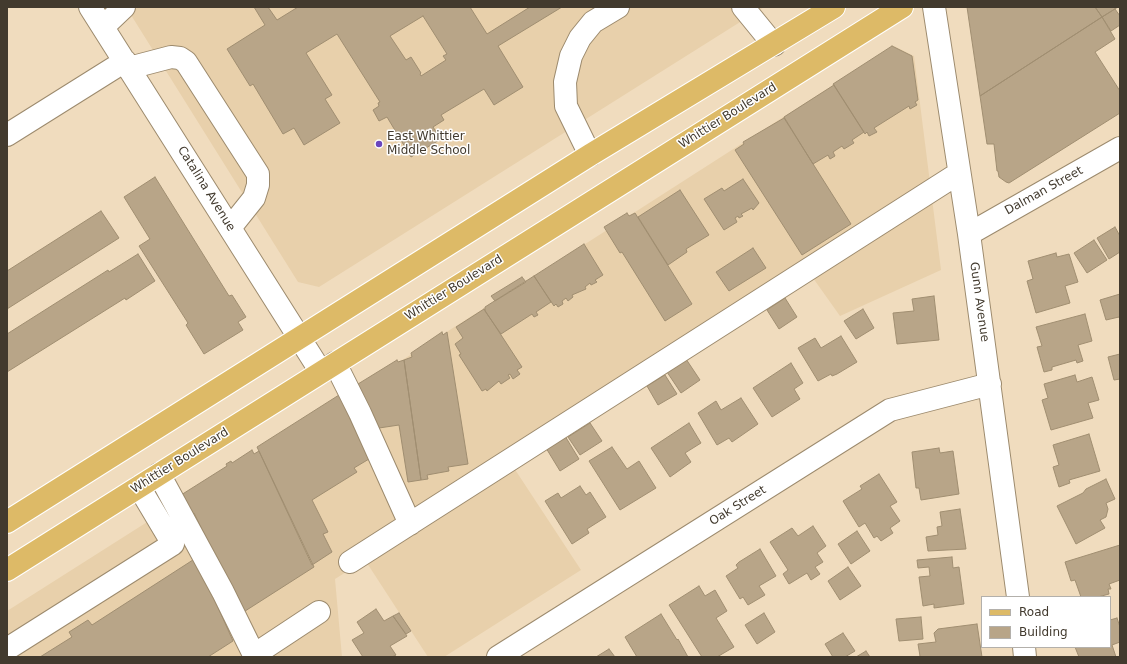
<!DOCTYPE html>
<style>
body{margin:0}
#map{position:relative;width:1127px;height:664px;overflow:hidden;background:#f0dcbe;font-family:"DejaVu Sans",sans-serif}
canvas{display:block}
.frame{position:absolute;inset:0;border:8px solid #423a2e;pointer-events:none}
.legend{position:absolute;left:981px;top:596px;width:130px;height:52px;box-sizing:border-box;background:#fff;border:1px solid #b3b0ab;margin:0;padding:5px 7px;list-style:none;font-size:12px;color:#423a2e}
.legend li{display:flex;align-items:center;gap:8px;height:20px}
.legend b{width:20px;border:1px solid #b3b0ab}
</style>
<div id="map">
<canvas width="1127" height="664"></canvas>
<div class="frame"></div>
<ul class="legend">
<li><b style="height:5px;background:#ddba67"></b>Road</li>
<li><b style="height:11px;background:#b8a588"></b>Building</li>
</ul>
</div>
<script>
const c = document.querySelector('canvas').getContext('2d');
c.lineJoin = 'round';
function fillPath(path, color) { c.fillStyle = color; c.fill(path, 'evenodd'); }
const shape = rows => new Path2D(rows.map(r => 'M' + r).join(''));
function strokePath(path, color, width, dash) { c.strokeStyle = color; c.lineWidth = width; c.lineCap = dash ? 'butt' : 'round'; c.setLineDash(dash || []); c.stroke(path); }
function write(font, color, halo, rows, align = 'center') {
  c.font = font + ' "DejaVu Sans",sans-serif'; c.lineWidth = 3; c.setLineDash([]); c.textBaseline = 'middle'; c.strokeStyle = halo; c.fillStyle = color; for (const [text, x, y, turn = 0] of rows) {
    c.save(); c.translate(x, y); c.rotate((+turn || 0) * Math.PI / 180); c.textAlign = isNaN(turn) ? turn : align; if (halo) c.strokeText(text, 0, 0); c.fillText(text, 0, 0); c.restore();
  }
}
fillPath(shape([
 [126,7,764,7,319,287,298,282],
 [894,46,914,56,941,270,840,316,813,278,514,468,581,570,444,657,428,657,365,560,335,579,342,657,7,657,7,611,593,239]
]), '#e8d0ab');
const building = shape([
 [254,7,268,7,277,20,298,7,470,7,487,34,530,7,562,7,498,46,523,87,494,105,484,89,441,115,444,120,433,127,441,139,411,157,387,117,379,121,373,110,379,106,378,103,380,102,337,34,306,53,332,95,325,99,340,123,304,145,294,128,283,134,253,84,250,86,227,49,265,25,254,7],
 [423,16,447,54,443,56,446,60,421,76,420,74,421,73,411,57,406,60,390,36,423,16],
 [967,7,1095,7,1102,17,980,96,967,7],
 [1095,7,1118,7,1102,17,1095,7],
 [1115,9,1120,16,1120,25,1111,31,1102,17,1115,9],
 [1102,17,1115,39,1095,52,1120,91,1120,113,1009,183,1006,182,999,177,998,171,997,171,994,144,987,144,980,96,1102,17],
 [892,46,912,56,918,100,915,102,917,105,910,109,909,106,874,128,877,132,869,136,867,132,865,134,833,84,892,46],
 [834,85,864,132,852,140,854,143,844,149,842,146,833,152,835,156,830,159,828,155,813,164,784,117,834,85],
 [784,118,851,224,802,255,735,150,744,144,743,142,784,118],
 [155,177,229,296,232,295,246,317,238,322,243,330,204,354,186,325,188,323,139,246,150,239,124,197,155,177],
 [743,179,759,203,753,210,752,208,741,214,743,216,739,218,738,216,735,218,737,222,724,230,704,199,722,188,724,191,743,179],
 [680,190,709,235,686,249,687,252,668,265,638,217,680,190],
 [101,211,119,238,7,309,7,271,101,211],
 [627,213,629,216,635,213,692,304,665,321,622,252,620,253,604,227,627,213],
 [1115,227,1120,236,1120,252,1109,259,1097,238,1115,227],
 [1094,240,1107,260,1087,273,1074,253,1094,240],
 [584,244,603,275,595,280,597,282,591,285,590,283,585,287,586,289,572,295,573,297,568,301,566,298,562,301,563,304,558,307,556,304,554,306,534,276,584,244],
 [753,248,766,268,729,291,716,272,753,248],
 [1056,253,1057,257,1069,254,1078,282,1065,286,1070,303,1036,313,1027,281,1033,279,1028,261,1056,253],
 [138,254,155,281,126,300,125,298,7,372,7,334,108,270,109,272,138,254],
 [534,276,551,302,536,312,538,315,534,317,532,314,501,334,485,311,485,307,534,276],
 [522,277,526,282,495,301,491,296,522,277],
 [1120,294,1120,320,1119,317,1106,320,1100,300,1120,294],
 [934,296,939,340,897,344,893,313,914,311,912,299,934,296],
 [785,298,797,317,779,329,767,310,785,298],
 [484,309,522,367,517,370,520,374,513,379,510,374,508,375,510,378,501,384,499,381,487,391,486,389,482,391,459,355,461,354,455,344,463,338,456,327,484,309],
 [863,309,874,328,856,339,844,321,863,309],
 [1085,314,1092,341,1078,345,1083,361,1077,363,1076,360,1052,367,1052,370,1044,372,1037,347,1042,346,1036,327,1085,314],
 [442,332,443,335,447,332,468,464,448,467,449,471,427,475,428,479,421,480,404,360,412,357,411,353,442,332],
 [841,336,857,362,837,374,832,376,831,374,818,381,798,348,815,338,821,348,841,336],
 [1120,354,1120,379,1114,380,1108,357,1120,354],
 [686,359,700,380,681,393,667,372,686,359],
 [397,360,398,362,404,360,421,480,408,482,399,425,379,428,358,384,397,360],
 [791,363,803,383,794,389,800,399,772,417,753,388,791,363],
 [665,375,677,394,658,405,647,386,665,375],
 [1075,375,1077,382,1092,377,1099,400,1088,403,1093,418,1051,430,1042,400,1048,398,1044,384,1075,375],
 [339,395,369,459,354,468,357,472,312,500,328,532,323,534,332,552,312,565,257,447,339,395],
 [741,398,758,424,732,442,729,438,717,445,698,413,716,401,721,410,741,398],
 [590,423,602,441,580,455,568,437,590,423],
 [689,423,701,443,685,453,691,462,670,477,651,448,689,423],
 [1089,434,1100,471,1069,480,1070,483,1059,487,1053,467,1059,465,1053,445,1089,434],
 [565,436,579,459,560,471,546,448,565,436],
 [612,447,627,469,639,461,656,488,620,510,589,461,612,447],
 [939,448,940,453,953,451,959,494,921,500,919,488,916,488,912,452,939,448],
 [252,450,254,454,259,451,314,567,242,613,194,513,189,517,181,495,227,466,226,464,231,461,232,463,252,450],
 [879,474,897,502,890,506,900,521,890,528,893,533,881,541,877,536,874,538,865,523,859,527,843,501,862,489,860,486,879,474],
 [1106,479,1115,499,1106,503,1108,509,1106,517,1100,520,1105,528,1076,544,1057,506,1083,493,1086,489,1106,479],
 [580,486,586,495,590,492,606,517,587,529,589,533,572,544,545,501,558,493,561,498,580,486],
 [960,509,966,549,928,551,926,537,938,535,937,527,942,526,940,512,960,509],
 [813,526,826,546,817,553,823,562,815,567,820,574,811,580,807,573,789,584,783,574,788,570,770,542,792,528,798,536,813,526],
 [857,531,870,551,851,564,838,544,857,531],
 [1120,545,1120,580,1109,584,1111,589,1108,589,1109,594,1098,597,1081,597,1075,580,1071,581,1065,562,1120,545],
 [760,549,776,576,759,586,765,595,748,605,743,597,740,599,726,576,738,568,736,565,739,562,760,549],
 [952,557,953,568,959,567,964,604,934,608,934,604,923,606,919,577,930,576,929,567,918,568,917,560,952,557],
 [196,558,233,641,208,657,40,657,72,637,69,632,88,620,92,625,196,558],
 [848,567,861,586,840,600,828,581,848,567],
 [699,586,705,596,715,590,727,611,716,618,734,647,717,657,702,657,669,605,699,586],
 [376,609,384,621,393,616,407,636,390,646,396,655,392,657,363,657,352,640,364,633,357,622,376,609],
 [399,613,411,631,406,634,393,616,399,613],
 [764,613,775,632,757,644,745,625,764,613],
 [661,614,677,640,678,639,688,657,637,657,625,637,661,614],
 [921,617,923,639,899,641,896,619,921,617],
 [1117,618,1120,627,1120,642,1112,645,1116,657,1079,657,1075,647,1110,647,1110,620,1117,618],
 [977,624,982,657,918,657,920,656,918,644,936,642,934,633,938,629,977,624],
 [843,633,855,651,845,657,833,657,825,644,843,633],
 [609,649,615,657,596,657,609,649],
 [866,651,870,657,856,657,866,651]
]);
fillPath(building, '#b8a588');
strokePath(building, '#a08e71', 1);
const minor = shape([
 [90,7,321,372],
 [743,7,774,45],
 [934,7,969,234,1018,597],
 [103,27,124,7],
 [129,68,171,57,180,58,186,62,258,174,258,185,254,198,230,228],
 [7,135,125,61],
 [590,155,566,106,565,82,571,56,580,38,593,22,618,7],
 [969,234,1120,148],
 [335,363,360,413,410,524],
 [159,474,223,592,255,657],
 [350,562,959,173],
 [1024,647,1025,657],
 [7,649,173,544,139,487],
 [254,655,319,612],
 [498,657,890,410,990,384]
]);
const major = shape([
 [7,522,590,155,834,7],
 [7,570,902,7]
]);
strokePath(minor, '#9c8a6d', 24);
strokePath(major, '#fff', 24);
strokePath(minor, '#fff', 22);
strokePath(major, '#ddba67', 22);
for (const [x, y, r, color] of [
 [379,144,4,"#6a45bd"]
]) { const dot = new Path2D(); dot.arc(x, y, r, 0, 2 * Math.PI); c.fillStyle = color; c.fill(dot); strokePath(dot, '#fff', 1.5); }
write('12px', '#423a2e', '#fff', [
 ["Whittier Boulevard",728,116,-32],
 ["Catalina Avenue",206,189,58],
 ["Dalman Street",1044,191,-29],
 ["Whittier Boulevard",454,288,-32],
 ["Gunn Avenue",979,302,82],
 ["Whittier Boulevard",180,461,-32],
 ["Oak Street",738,506,-32]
]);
write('12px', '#423a2e', '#fff', [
 ["East Whittier",387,137],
 ["Middle School",387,151]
], 'left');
</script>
